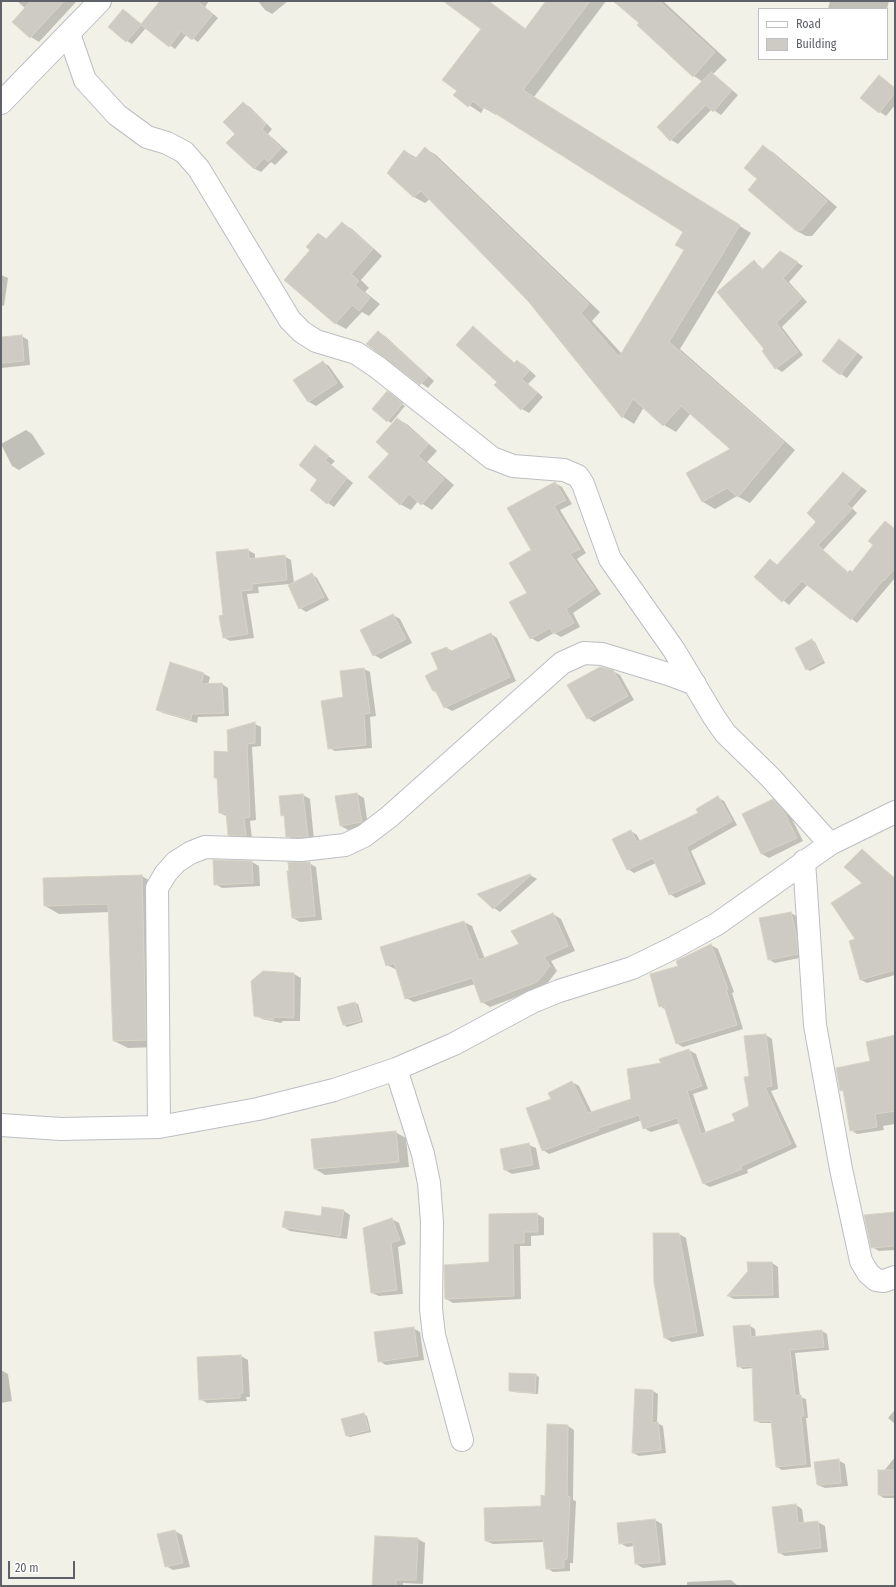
<!DOCTYPE html>
<style>
body{margin:0}
#map{position:relative;width:896px;height:1587px;overflow:hidden;background:#f2f1e7;font-family:"Fira Sans Condensed",sans-serif}
canvas{display:block}
.frame{position:absolute;inset:0;border:2px solid #5e6168;pointer-events:none}
.legend{position:absolute;left:758px;top:8px;width:130px;height:52px;box-sizing:border-box;background:#fff;border:1px solid #bfc0c3;margin:0;padding:5px 7px;list-style:none;font-size:12px;color:#5e6168}
.legend li{display:flex;align-items:center;gap:8px;height:20px}
.legend b{width:20px;border:1px solid #bfc0c3}
.scale{position:absolute;left:8px;top:1561px;width:67px;height:18px;box-sizing:border-box;border:2px solid #5e6168;border-top:0;padding-left:5px;font-size:12px;line-height:14px;white-space:nowrap;color:#5e6168;-webkit-text-stroke:3px #fff;paint-order:stroke}
</style>
<div id="map">
<canvas width="896" height="1587"></canvas>
<div class="frame"></div>
<ul class="legend">
<li><b style="height:5px;background:#fff"></b>Road</li>
<li><b style="height:11px;background:#cdcbc4"></b>Building</li>
</ul>
<div class="scale">20 m</div>
</div>
<script>
const c = document.querySelector('canvas').getContext('2d');
c.lineJoin = 'round';
function fillPath(path, color) { c.fillStyle = color; c.fill(path, 'evenodd'); }
const shape = rows => new Path2D(rows.map(r => 'M' + r).join(''));
function strokePath(path, color, width, dash) { c.strokeStyle = color; c.lineWidth = width; c.lineCap = dash ? 'butt' : 'round'; c.setLineDash(dash || []); c.stroke(path); }
fillPath(shape([
 [17,1,77,1,39,42,31,37,25,8],
 [161,1,209,1,205,7,218,18,198,42,187,34,175,49,146,28,132,44,127,41,124,11,142,25],
 [258,1,288,1,272,14,265,10],
 [445,1,489,1,526,29,546,1,606,1,534,97,751,233,680,349,795,450,750,503,737,496,715,509,703,502,688,474,732,449,691,413,676,432,664,425,644,407,634,424,623,417,529,301,430,199,425,203,414,197,389,173,405,151,417,158,425,148,436,155,600,312,592,321,622,354,685,250,685,231,497,113,496,115,484,108,481,113,454,95,458,91,482,29],
 [615,1,663,1,727,60,713,74,738,95,721,115,712,109,678,144,671,140,703,82,694,76,640,23],
 [830,1,889,1,887,9,828,9],
 [879,76,895,88,895,105,886,116,880,112],
 [243,103,250,107,272,129,268,134,288,152,275,165,271,162,261,172,255,169,228,143,237,134],
 [764,147,774,153,837,207,812,236,806,236,795,230,758,179],
 [342,223,352,229,382,256,361,280,369,288,365,292,380,304,369,316,362,312,346,329,335,323,312,250,319,234,327,239],
 [780,252,803,266,789,282,807,302,782,327,803,355,782,372,776,368,766,349,754,261,764,270],
 [1,275,8,278,4,306,1,305],
 [473,328,515,363,517,361,524,365,536,376,528,384,543,397,529,413,522,409],
 [378,332,385,336,434,381,428,388,367,344],
 [22,336,28,340,30,365,1,368,1,338],
 [846,344,863,357,847,378,841,374],
 [323,362,329,366,344,387,316,406,309,402,295,380],
 [390,394,405,406,391,423,373,409],
 [398,419,408,425,437,451,427,462,454,485,432,510,418,501,411,510,400,504,390,454],
 [26,430,32,434,45,454,19,470,12,466,1,444],
 [315,446,335,461,331,465,353,483,334,507,328,503,318,480],
 [844,473,867,491,852,508,857,513,823,550,849,573,852,573,875,545,885,522,895,529,895,578,857,623,808,584,789,605,756,577,771,561,778,565,817,522],
 [555,483,562,487,572,504,560,510,586,553,577,559,601,594,573,613,580,627,561,637,554,633,538,642,531,638,528,593,532,550],
 [248,550,255,554,255,559,284,556,291,560,294,583,312,574,317,578,329,600,306,612,300,608,289,584,258,587,259,593,247,594,254,638,230,641,223,637,224,616],
 [393,615,400,619,412,643,381,659,374,655],
 [491,634,497,638,516,681,452,711,445,707,438,693,433,691,447,648,452,651],
 [812,640,815,642,825,663,810,671,807,669],
 [364,669,370,672,376,716,370,717,372,748,335,751,329,748,344,698,341,672],
 [613,671,620,675,634,700,594,722,588,718],
 [204,674,210,677,208,685,222,684,228,688,229,716,198,717,197,723,163,713,157,710],
 [255,724,261,727,261,746,252,747,256,820,250,821,252,839,235,838,229,835,226,816,220,813,218,779,215,777,229,753,228,731],
 [357,794,364,798,368,826,348,830,341,826],
 [303,795,310,799,314,840,294,840,287,836,285,817,282,815],
 [718,798,724,801,737,825,691,851,706,884,676,898,670,894,656,863,634,873,628,869,631,831,637,835,640,841,700,813],
 [773,800,780,804,791,817,803,841,769,858,762,854,743,814],
 [862,850,895,878,895,975,867,983,861,980,856,940,864,883],
 [252,862,259,866,260,886,222,888,215,884],
 [309,863,316,867,322,920,300,922,293,918],
 [530,875,537,879,500,912,494,908],
 [142,876,155,884,159,1047,128,1048,114,1041,110,912,59,914,45,906],
 [791,913,798,917,804,957,775,963,768,959],
 [553,914,561,919,575,951,551,961,557,971,545,986,490,1007,482,1002,475,984,414,1002,406,998,397,969,395,969,387,965,464,922,472,926,485,959,520,945],
 [711,945,718,949,734,992,732,993,743,1029,683,1047,676,1043,666,1010,660,1006,679,967],
 [294,974,301,978,300,1021,283,1021,281,1023,262,1019,255,1015],
 [355,1003,358,1004,363,1022,347,1027,344,1025],
 [766,1035,772,1039,778,1089,771,1091,797,1147,747,1170,748,1173,710,1187,704,1184,680,1123,651,1132,644,1128,642,1120,549,1154,543,1150,552,1100,572,1082,579,1086,592,1113,632,1099,662,1064,689,1050,696,1054,708,1089,693,1094,706,1133,737,1121,751,1106,750,1077],
 [895,1036,895,1124,883,1126,884,1130,857,1134,851,1130,844,1092,840,1090,871,1062],
 [395,1132,406,1138,409,1167,325,1175,315,1169],
 [529,1145,536,1148,540,1169,512,1174,505,1170],
 [344,1211,350,1215,347,1239,290,1231,283,1227],
 [895,1213,895,1250,879,1251,872,1247],
 [537,1214,544,1218,544,1235,531,1236,531,1246,520,1246,521,1299,453,1303,446,1299,490,1263],
 [392,1219,399,1223,406,1244,398,1247,403,1294,379,1296,372,1293],
 [679,1234,686,1238,704,1336,672,1342,665,1338],
 [772,1263,778,1267,779,1298,734,1299,728,1296,749,1272],
 [750,1326,755,1329,756,1338,822,1331,827,1334,829,1350,795,1353,800,1397,806,1399,808,1418,806,1418,811,1467,782,1470,777,1467,773,1423,760,1423,755,1420,753,1368,743,1369,738,1366],
 [413,1328,420,1332,424,1360,386,1365,379,1361],
 [241,1356,248,1360,250,1397,246,1397,247,1401,207,1403,200,1399,198,1358],
 [1,1370,8,1374,12,1401,1,1403],
 [536,1375,539,1377,538,1394,513,1392,510,1391],
 [653,1391,658,1394,657,1423,663,1426,666,1453,639,1456,633,1453],
 [895,1410,895,1424,888,1418],
 [364,1414,367,1416,371,1432,350,1437,347,1436],
 [568,1426,574,1430,573,1500,576,1501,573,1563,570,1563,570,1571,553,1572,547,1568,545,1542,493,1544,486,1541,542,1507],
 [895,1457,895,1498,884,1498,879,1495,884,1471],
 [838,1460,845,1464,848,1486,825,1488,818,1485],
 [796,1505,802,1509,804,1523,818,1522,825,1526,828,1552,785,1556,778,1552],
 [655,1520,662,1524,666,1565,643,1568,636,1564,634,1546,627,1547,620,1543],
 [175,1531,182,1535,190,1567,173,1570,166,1566],
 [376,1537,418,1539,425,1543,423,1584,403,1583,403,1586,373,1586],
 [731,1580,738,1586,687,1586,687,1582]
]), '#0003');
const building = shape([
 [31,1,64,1,30,38,12,22,31,1],
 [160,1,197,1,213,14,192,40,181,31,169,47,141,25,126,42,108,27,123,9,141,24,160,1],
 [443,1,488,1,525,29,546,1,590,1,523,90,740,225,669,342,784,442,738,497,727,488,702,502,686,473,730,449,681,406,663,426,633,399,622,418,528,301,421,191,413,197,387,173,404,150,415,159,425,147,589,304,581,313,619,357,684,250,675,245,683,232,485,107,483,109,473,101,468,107,453,95,457,91,442,80,481,29,443,1],
 [613,1,659,1,715,52,693,77,637,25,639,23,613,1],
 [711,72,732,90,713,112,706,105,670,141,657,127,711,72],
 [879,75,895,88,895,93,879,113,860,98,879,75],
 [243,102,266,124,262,129,281,148,268,162,264,158,254,169,226,143,235,134,223,122,243,102],
 [763,145,827,201,802,230,795,230,748,190,757,179,744,168,763,145],
 [342,222,373,249,351,274,359,281,355,285,370,298,359,311,352,305,335,324,284,280,310,250,306,247,318,233,326,239,342,222],
 [780,251,798,262,783,278,802,298,776,323,798,352,775,369,762,351,764,349,717,292,754,260,762,270,780,251],
 [473,326,514,363,517,360,529,371,522,379,537,393,521,410,494,385,497,382,456,345,473,326],
 [378,331,428,376,420,385,366,344,378,331],
 [22,335,24,361,2,363,1,337,22,335],
 [839,339,857,353,840,375,822,361,839,339],
 [323,361,337,383,308,402,293,380,323,361],
 [387,391,403,403,387,422,372,409,387,391],
 [397,418,428,444,418,456,444,479,421,505,409,494,400,505,368,477,389,454,376,442,397,418],
 [315,445,329,456,325,460,347,478,327,504,310,490,317,480,299,465,315,445],
 [843,472,861,487,847,504,852,509,818,545,847,573,850,570,852,572,873,545,868,541,885,521,895,529,895,568,884,581,883,580,851,620,802,581,782,602,754,577,770,559,777,565,816,522,807,513,843,472],
 [555,482,566,500,554,506,580,549,570,554,595,589,566,609,574,623,553,634,550,628,530,639,509,602,527,593,509,563,531,550,507,508,555,482],
 [248,549,249,559,285,555,287,580,252,584,252,590,241,591,248,634,223,638,219,616,223,615,216,552,248,549],
 [312,573,324,597,299,609,288,585,312,573],
 [393,614,406,639,373,656,360,630,393,614],
 [491,633,510,677,444,708,435,690,433,691,425,676,438,669,431,653,447,647,449,652,491,633],
 [812,639,823,661,806,670,795,648,812,639],
 [170,662,204,673,201,684,222,683,224,713,192,714,191,720,156,710,170,662],
 [600,667,613,670,628,696,587,719,567,685,600,667],
 [364,668,370,713,364,714,366,745,328,749,321,701,343,697,340,671,364,668],
 [255,722,255,743,247,744,250,817,244,818,246,836,228,835,226,813,219,813,217,778,214,778,214,751,228,752,227,730,255,722],
 [357,793,362,822,340,826,335,796,357,793],
 [303,794,308,837,286,837,284,815,281,816,279,796,303,794],
 [718,796,732,821,686,847,701,881,669,895,653,858,627,870,612,839,631,830,637,842,698,813,696,809,718,796],
 [773,799,784,812,797,838,761,854,742,814,773,799],
 [862,849,895,879,895,970,860,980,849,941,855,939,831,903,862,883,844,867,862,849],
 [213,860,252,861,253,883,214,885,213,860],
 [288,862,310,862,315,916,292,918,287,871,289,871,288,862],
 [530,874,531,875,493,909,477,894,530,874],
 [142,875,146,1040,113,1041,108,904,44,906,43,878,142,875],
 [791,912,796,934,798,954,768,960,759,918,791,912],
 [553,913,568,946,544,957,550,966,537,982,481,1003,472,978,405,999,394,963,386,966,380,947,464,921,479,960,519,944,511,931,553,913],
 [711,944,728,989,726,989,737,1025,676,1044,664,1006,659,1007,650,974,678,966,676,961,711,944],
 [263,971,294,973,294,1018,275,1017,273,1020,254,1016,251,981,263,971],
 [355,1002,361,1021,343,1025,337,1007,355,1002],
 [766,1034,772,1086,765,1087,791,1144,741,1166,742,1169,703,1184,677,1118,643,1129,639,1115,598,1128,599,1130,542,1151,526,1108,551,1099,548,1093,572,1081,588,1113,631,1099,627,1069,661,1063,659,1059,689,1049,702,1086,687,1091,701,1134,735,1121,732,1114,749,1106,744,1077,749,1076,744,1036,766,1034],
 [895,1035,895,1111,875,1114,877,1127,850,1131,843,1090,840,1091,836,1068,870,1061,866,1042,895,1035],
 [396,1131,399,1162,314,1169,311,1139,396,1131],
 [529,1143,533,1165,504,1170,500,1149,529,1143],
 [322,1207,344,1210,340,1236,282,1227,285,1211,321,1216,322,1207],
 [895,1212,895,1246,871,1248,864,1215,895,1212],
 [537,1213,538,1232,524,1232,524,1243,513,1243,514,1296,445,1299,444,1265,489,1262,489,1214,537,1213],
 [392,1218,400,1240,391,1243,397,1290,371,1293,363,1228,392,1218],
 [653,1233,679,1233,697,1332,664,1338,654,1282,653,1233],
 [747,1262,772,1262,773,1295,727,1296,748,1271,747,1262],
 [750,1325,751,1337,822,1330,824,1347,790,1350,795,1396,801,1395,804,1416,801,1416,806,1464,776,1467,771,1421,754,1421,752,1366,737,1367,733,1326,750,1325],
 [414,1327,418,1356,378,1362,374,1332,414,1327],
 [241,1355,243,1393,240,1393,240,1398,199,1400,197,1357,241,1355],
 [509,1373,536,1374,535,1393,509,1391,509,1373],
 [635,1389,653,1390,652,1423,658,1422,661,1450,632,1453,635,1389],
 [364,1413,369,1430,346,1436,341,1419,364,1413],
 [547,1424,568,1425,567,1496,570,1497,567,1559,564,1560,564,1568,546,1569,543,1539,485,1541,484,1508,541,1506,541,1495,545,1496,547,1424],
 [839,1459,841,1483,817,1485,814,1462,839,1459],
 [878,1470,895,1470,895,1495,878,1495,878,1470],
 [796,1504,798,1523,818,1521,821,1548,778,1553,772,1507,796,1504],
 [655,1519,660,1562,635,1564,633,1542,619,1544,617,1523,655,1519],
 [175,1530,183,1563,165,1567,157,1534,175,1530],
 [375,1536,418,1538,416,1580,396,1580,396,1586,372,1586,375,1536]
]);
fillPath(building, '#cdcbc4');
strokePath(building, '#d7d4c4', 1);
const minor = shape([
 [69,34,85,80,117,115,147,137,167,143,184,152,199,169,290,320,302,332,316,341,356,353,377,367,492,458,513,466,564,470,578,476,583,484,610,559,674,650,714,717,725,733,770,777,830,844],
 [804,861,815,1025,841,1169,861,1261,868,1273,876,1280,884,1281,895,1277],
 [396,1069,423,1154,429,1183,432,1222,431,1309,434,1335,462,1440],
 [1,1125,61,1129,159,1127,258,1109,334,1090,396,1069,454,1044,532,1002,559,991,632,968,675,947,717,924,830,844,895,812],
 [159,1127,157,888,166,873,176,862,190,853,205,847,301,850,345,845,364,836,389,817,562,663,584,653,602,654,668,674,695,684]
]);
const tertiary = shape([
 [1,103,100,1]
]);
strokePath(minor, '#bbbec3', 24);
strokePath(tertiary, '#bbbec3', 24);
strokePath(minor, '#fff', 22);
strokePath(tertiary, '#fff', 22);
</script>
